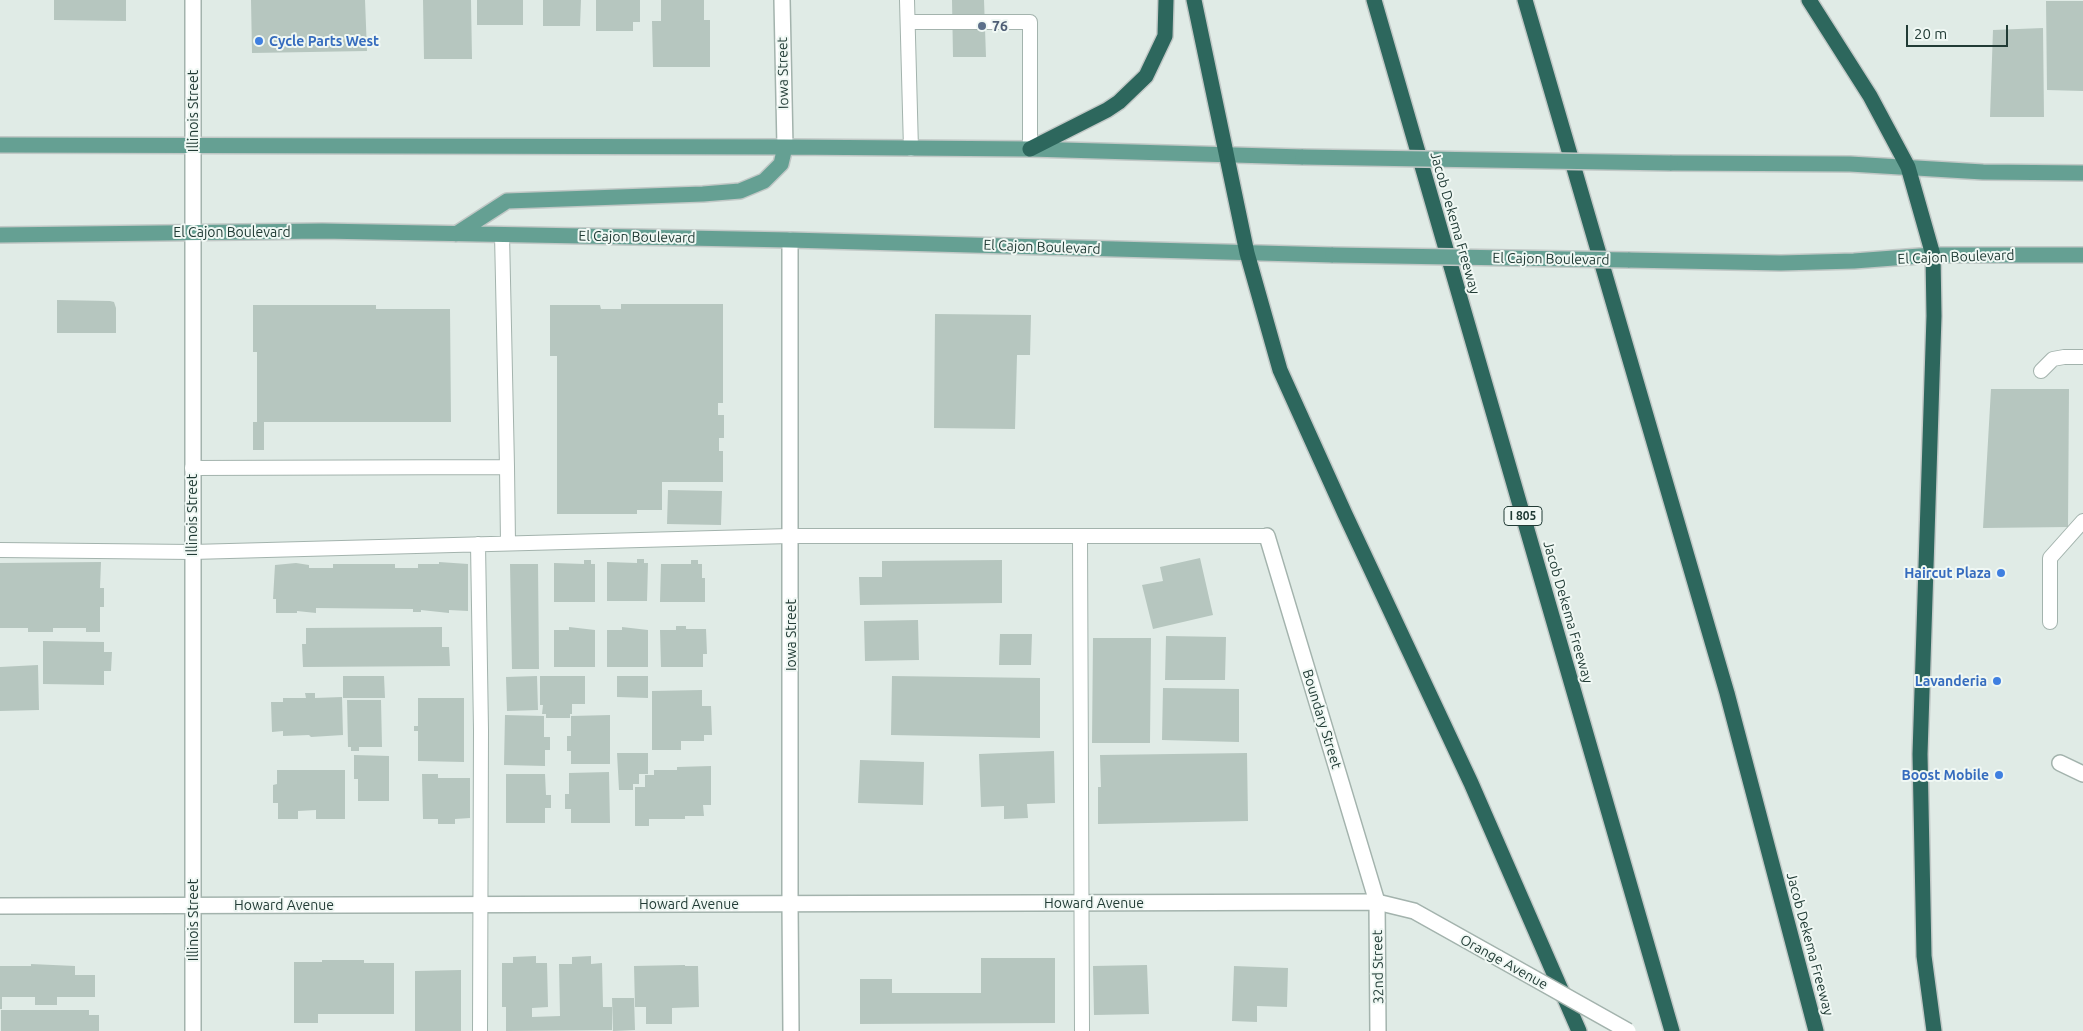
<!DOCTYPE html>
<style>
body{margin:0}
#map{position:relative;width:2083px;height:1031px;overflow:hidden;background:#e0ebe6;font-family:Ubuntu,sans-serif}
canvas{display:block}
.scale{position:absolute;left:1906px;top:25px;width:102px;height:22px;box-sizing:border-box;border:2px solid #213b35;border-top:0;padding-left:6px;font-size:15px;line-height:18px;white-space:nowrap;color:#213b35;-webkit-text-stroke:4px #f0f8f4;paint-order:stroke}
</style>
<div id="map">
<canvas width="2083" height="1031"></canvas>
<div class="scale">20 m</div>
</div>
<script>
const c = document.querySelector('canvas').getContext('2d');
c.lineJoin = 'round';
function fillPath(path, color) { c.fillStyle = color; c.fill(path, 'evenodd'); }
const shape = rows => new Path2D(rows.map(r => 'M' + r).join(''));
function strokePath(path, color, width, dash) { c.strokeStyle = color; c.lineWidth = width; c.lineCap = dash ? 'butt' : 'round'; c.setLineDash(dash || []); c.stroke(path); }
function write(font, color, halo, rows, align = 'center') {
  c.font = font + ' Ubuntu,sans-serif'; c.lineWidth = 4; c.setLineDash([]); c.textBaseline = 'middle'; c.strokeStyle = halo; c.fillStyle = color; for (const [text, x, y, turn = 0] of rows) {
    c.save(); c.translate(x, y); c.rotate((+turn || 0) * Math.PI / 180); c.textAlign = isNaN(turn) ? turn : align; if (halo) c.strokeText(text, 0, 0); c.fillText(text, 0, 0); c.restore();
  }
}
fillPath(shape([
 [54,0,126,0,126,21,54,20],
 [251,0,365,0,367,51,252,53],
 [423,0,471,0,472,59,424,59],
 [477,0,523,0,523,25,477,25],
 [543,0,581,0,580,26,543,26],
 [596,0,640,0,640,22,633,22,633,31,596,31],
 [661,0,704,0,704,20,710,20,710,67,653,67,652,21,661,21],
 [952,0,984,0,986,57,953,57],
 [2046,1,2083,1,2083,91,2047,90],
 [2043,28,2044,117,1990,117,1993,30],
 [57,300,110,301,114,302,116,308,116,333,57,333],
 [621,304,723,304,723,403,718,403,718,415,724,415,724,438,719,438,719,451,723,451,723,482,662,482,662,510,637,510,637,514,557,514,557,356,550,356,550,305,600,305,601,309,621,309],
 [253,305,376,305,376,309,450,309,451,422,264,422,264,450,253,450,253,422,257,422,257,352,253,352],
 [935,314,1031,315,1030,355,1017,355,1015,429,934,428],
 [1991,389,2069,389,2068,527,1983,528],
 [668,490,722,491,721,525,667,524],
 [1200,558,1213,615,1153,629,1142,585,1163,581,1160,567],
 [637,559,644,559,644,563,648,563,647,601,607,601,607,562,637,563],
 [584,560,591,560,591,564,595,564,595,602,554,602,554,563,584,564],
 [691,560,698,560,698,564,702,564,702,578,705,578,705,602,660,602,661,564,691,564],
 [1002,560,1002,603,860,605,859,577,882,577,882,561],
 [101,562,100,588,104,588,104,607,100,607,100,632,86,632,86,628,53,628,53,632,28,632,28,628,0,628,0,563],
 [439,562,468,564,468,611,449,610,449,613,421,610,421,612,413,612,413,609,316,608,316,613,297,611,297,613,276,613,276,599,273,599,275,565,296,563,309,565,309,568,333,568,333,564,395,564,395,568,418,568,418,564,439,564],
 [510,564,538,564,539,669,512,669],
 [918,620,919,660,865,661,864,621],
 [676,626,686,626,686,629,706,629,707,654,703,654,703,667,661,667,660,630,676,630],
 [442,627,442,647,449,647,450,666,303,667,302,644,306,644,306,628],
 [569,627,595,630,595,667,554,667,554,630,569,630],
 [622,627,648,630,648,667,607,667,607,630,622,630],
 [1000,634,1032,634,1031,665,999,665],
 [1166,636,1226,637,1225,680,1165,680],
 [1093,638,1151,638,1150,743,1092,743],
 [43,641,104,642,104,652,112,652,111,671,104,671,104,685,43,684],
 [38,665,39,710,0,711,0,667],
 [343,676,384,676,385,698,343,698],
 [537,676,538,710,507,711,506,677],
 [540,676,585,676,585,704,572,704,572,714,570,714,570,718,546,718,546,714,542,714,543,705,540,705],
 [617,676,648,676,648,698,617,697],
 [892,676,1040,678,1040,738,891,735],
 [1163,688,1239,689,1239,742,1162,740],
 [702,690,702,706,711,706,712,735,704,735,704,741,681,741,681,750,652,750,652,691],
 [305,693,315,693,315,698,342,697,343,735,311,737,309,735,283,736,283,731,272,732,271,702,283,702,283,698,306,698],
 [418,698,464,698,464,762,418,761,418,731,414,731,414,726,418,726],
 [347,700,381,700,382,747,359,747,359,751,351,751,351,747,348,747],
 [505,715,544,716,544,737,550,737,550,750,545,750,545,766,504,765],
 [610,715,610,764,571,764,571,751,567,751,567,736,571,736,571,716],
 [1054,751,1055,803,1027,804,1028,818,1004,819,1004,806,981,807,979,754],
 [617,753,648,753,648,774,639,774,639,784,633,784,633,790,619,790],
 [1247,753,1248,821,1098,824,1098,787,1101,787,1100,755],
 [354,755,389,756,389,801,358,801,358,779,354,779],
 [860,760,924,762,923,805,858,803],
 [711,766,711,805,703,805,704,816,685,816,685,819,649,819,649,826,635,826,635,787,645,787,645,775,654,775,654,770,677,770,677,767],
 [277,770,345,770,345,819,316,819,316,810,298,811,298,819,278,819,278,803,273,803,273,785,277,784],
 [609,772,610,823,571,823,571,809,565,809,565,794,569,794,569,773],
 [422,774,438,774,438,778,470,778,470,818,455,819,455,824,438,824,438,819,423,819],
 [506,774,545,774,546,795,551,795,551,808,545,808,545,823,506,823],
 [536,956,536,963,547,963,548,1007,532,1008,532,1017,560,1016,559,964,572,964,572,957,591,956,591,964,602,963,603,1007,612,1007,612,1030,506,1031,506,1007,502,1007,502,963,513,963,513,957],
 [981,958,1055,958,1055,1023,860,1024,860,979,892,979,892,993,981,993],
 [322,960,364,960,364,963,394,963,394,1014,318,1014,318,1023,294,1023,294,962,322,962],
 [31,964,75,966,75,975,95,975,95,997,57,997,57,1005,35,1005,35,997,2,997,2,1009,0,1009,0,966,31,966],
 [685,965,685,966,698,966,699,1007,672,1008,672,1024,646,1024,646,1007,635,1007,634,966],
 [1147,965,1149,1014,1094,1015,1093,966],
 [1234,966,1288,968,1287,1007,1257,1006,1257,1022,1232,1021],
 [461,970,461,1031,415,1031,415,971],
 [612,998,634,998,635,1030,613,1031],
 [1,1010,89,1010,89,1015,99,1015,99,1031,1,1031]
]), '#b6c6bf');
const service = shape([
 [907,0,911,149],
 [908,22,1030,22,1030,149],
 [502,234,507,467],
 [2041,371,2053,359,2064,357,2083,357],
 [192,468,507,467,508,543],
 [1080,536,1082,1031],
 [478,544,481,730,480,1031],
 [0,550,192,552,790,536,1267,536],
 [2050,622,2050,558,2083,521]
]);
const minor = shape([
 [193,0,193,1031],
 [1267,536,1377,902,1378,1031],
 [2060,763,2083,774],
 [790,904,791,1031]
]);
const tertiary = shape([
 [782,0,785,147],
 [790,240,790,904],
 [0,906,1377,902,1414,911,1498,958]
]);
const primary = shape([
 [0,145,785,147,1030,149,1303,157],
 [1670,163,1850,164,1983,172,2083,173],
 [456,234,507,201,703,194,740,191,764,181,781,164,785,147],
 [0,235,322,231,790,240,1333,255],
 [1628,260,1781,263,1854,261,1933,255,2083,255]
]);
const motorway = shape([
 [1194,0,1247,253,1280,370,1345,514,1471,783,1579,1031],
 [1374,0,1672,1031],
 [1525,0,1727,693,1816,1031],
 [1809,0,1870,96,1908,167,1933,255,1934,316,1920,754,1924,956,1934,1031],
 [1030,149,1107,110,1119,102,1146,76,1165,36,1166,0]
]);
strokePath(service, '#a3b3ad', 16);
strokePath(minor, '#a3b3ad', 18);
strokePath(tertiary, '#a3b3ad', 18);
strokePath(primary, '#c1c8c6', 18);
strokePath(motorway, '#c1c8c6', 18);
strokePath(service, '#fff', 14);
strokePath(minor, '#fff', 15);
strokePath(tertiary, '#fff', 15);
strokePath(primary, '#65a093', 15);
strokePath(motorway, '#2d675d', 15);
const tertiaryBridge = shape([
 [1498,958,1628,1031]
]);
const primaryBridge = shape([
 [1303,157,1670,163],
 [1333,255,1628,260]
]);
strokePath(tertiaryBridge, '#a3b3ad', 18, []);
strokePath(primaryBridge, '#c1c8c6', 18, []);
strokePath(tertiaryBridge, '#fff', 15);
strokePath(primaryBridge, '#65a093', 15);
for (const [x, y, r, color] of [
 [982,26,5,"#5c6f8a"],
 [259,41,5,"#3f7fe0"],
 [2001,573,5,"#3f7fe0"],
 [1997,681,5,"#3f7fe0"],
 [1999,775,5,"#3f7fe0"]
]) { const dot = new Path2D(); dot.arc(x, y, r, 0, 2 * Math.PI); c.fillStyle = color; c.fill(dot); strokePath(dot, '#f0f8f4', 2); }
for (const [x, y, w] of [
 [1523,516,38]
]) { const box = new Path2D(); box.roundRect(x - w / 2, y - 9.5, w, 19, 4); c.fillStyle = '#f0f8f4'; c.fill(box); strokePath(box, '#213b35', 1); }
write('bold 12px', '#213b35', null, [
 ["I 805",1523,516]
]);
write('bold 14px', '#4e5e75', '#f0f8f4', [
 ["76",992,26]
], 'left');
write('bold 14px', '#366cbe', '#f0f8f4', [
 ["Cycle Parts West",269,41,"left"],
 ["Haircut Plaza",1991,573],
 ["Lavanderia",1987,681],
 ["Boost Mobile",1989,775]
], 'right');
write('14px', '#213b35', '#f0f8f4', [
 ["Iowa Street",783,73,-91],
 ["Illinois Street",193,111,-90],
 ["Jacob Dekema Freeway",1455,223,74],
 ["El Cajon Boulevard",232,232],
 ["El Cajon Boulevard",637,237,1],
 ["El Cajon Boulevard",1042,247,2],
 ["El Cajon Boulevard",1956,257,-2],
 ["El Cajon Boulevard",1551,259,1],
 ["Illinois Street",192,515,-90],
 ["Jacob Dekema Freeway",1568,612,74],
 ["Iowa Street",791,635,-90],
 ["Boundary Street",1322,719,73],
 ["Howard Avenue",1094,903],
 ["Howard Avenue",689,904],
 ["Howard Avenue",284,905],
 ["Illinois Street",193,920,-90],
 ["Jacob Dekema Freeway",1810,944,75],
 ["Orange Avenue",1504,962,29],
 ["32nd Street",1378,967,-91]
]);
</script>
